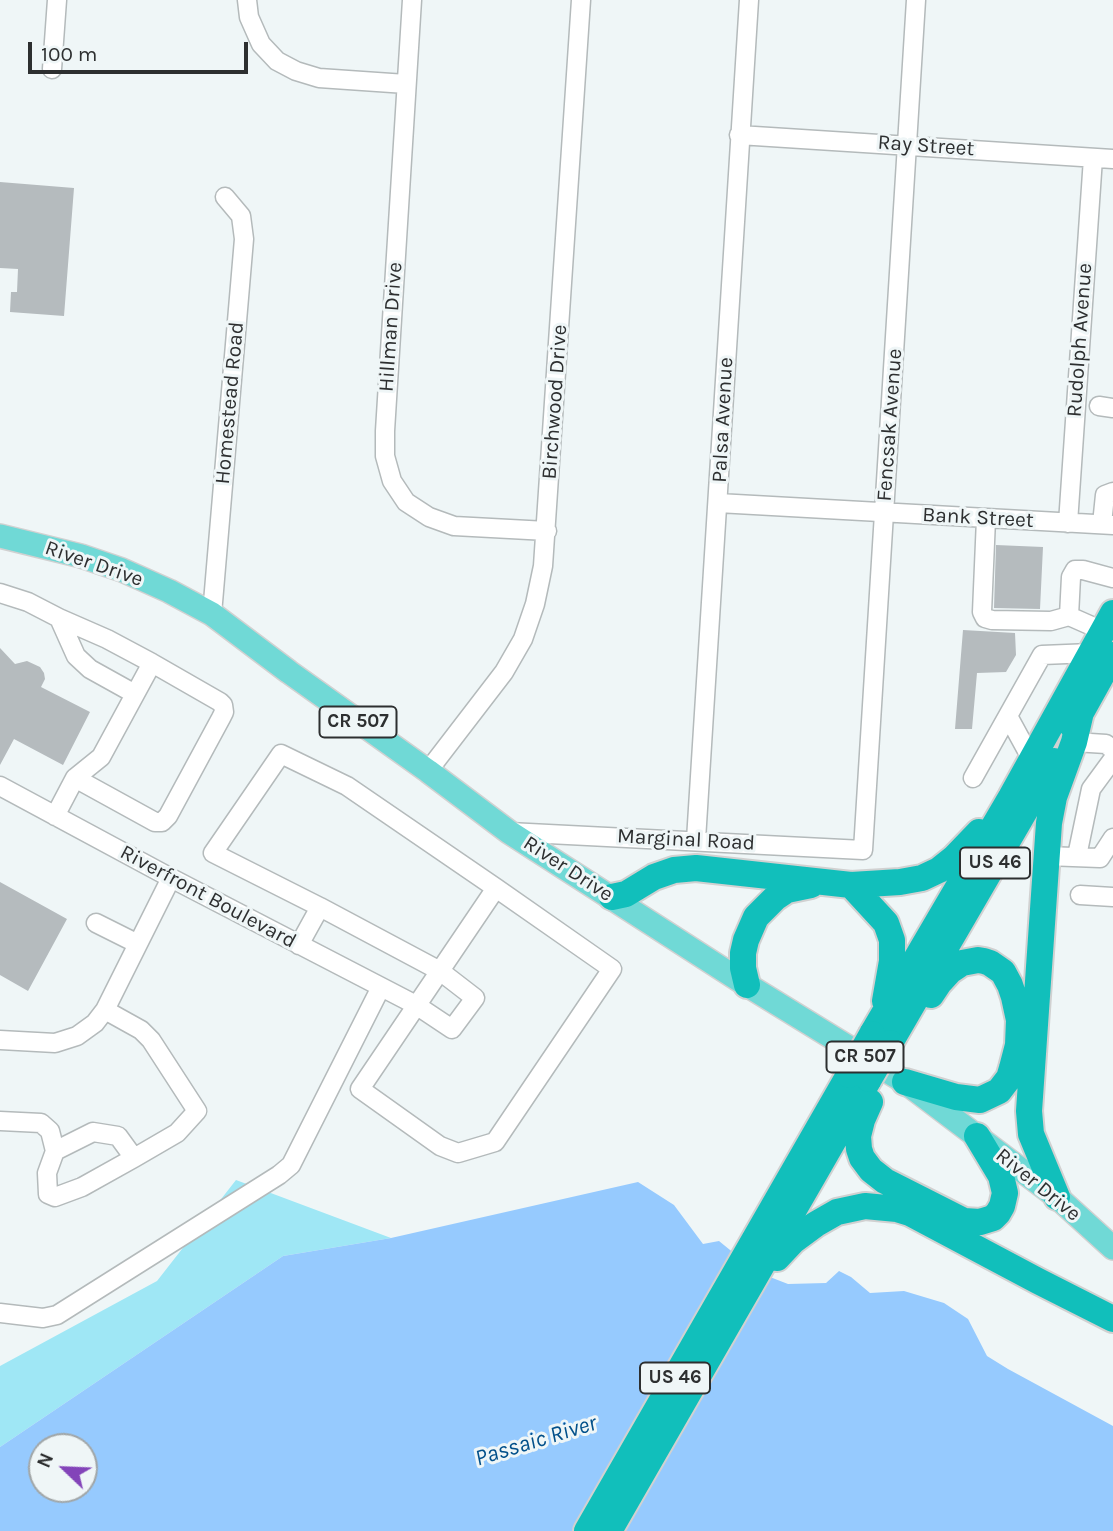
<!DOCTYPE html>
<style>
body{margin:0}
#map{position:relative;width:1113px;height:1531px;overflow:hidden;background:#eff6f7;font-family:Karla,sans-serif}
canvas{display:block}
.north{position:absolute;left:28px;top:1433px;width:70px;height:70px;box-sizing:border-box;background:#eff6f7;border:2px solid #a1a6a7;border-radius:50%;rotate:293deg;font-size:19px;font-weight:700;line-height:28px;text-align:center;color:#2d2f30}
.north::after{content:'';display:block;margin:auto;width:24px;height:32px;background:#8344b9;clip-path:polygon(50% 0,100% 100%,50% 72%,0 100%)}
.scale{position:absolute;left:28px;top:42px;width:220px;height:32px;box-sizing:border-box;border:4px solid #2d2f30;border-top:0;padding-left:9px;font-size:21px;line-height:24px;white-space:nowrap;color:#2d2f30;-webkit-text-stroke:5px #eff6f7;paint-order:stroke}
</style>
<div id="map">
<canvas width="1113" height="1531"></canvas>
<div class="north">N</div>
<div class="scale">100 m</div>
</div>
<script>
const c = document.querySelector('canvas').getContext('2d');
c.lineJoin = 'round';
function fillPath(path, color) { c.fillStyle = color; c.fill(path, 'evenodd'); }
const shape = rows => new Path2D(rows.map(r => 'M' + r).join(''));
function strokePath(path, color, width, dash) { c.strokeStyle = color; c.lineWidth = width; c.lineCap = dash ? 'butt' : 'round'; c.setLineDash(dash || []); c.stroke(path); }
function write(font, color, halo, rows, align = 'center') {
  c.font = font + ' Karla,sans-serif'; c.lineWidth = 6; c.setLineDash([]); c.textBaseline = 'middle'; c.strokeStyle = halo; c.fillStyle = color; for (const [text, x, y, turn = 0] of rows) {
    c.save(); c.translate(x, y); c.rotate((+turn || 0) * Math.PI / 180); c.textAlign = isNaN(turn) ? turn : align; if (halo) c.strokeText(text, 0, 0); c.fillText(text, 0, 0); c.restore();
  }
}
fillPath(shape([
 [236,1180,391,1238,283,1256,0,1447,0,1366,157,1281]
]), '#9fe7f5');
fillPath(shape([
 [638,1182,674,1205,703,1244,719,1241,757,1272,788,1284,826,1283,839,1271,851,1277,870,1293,904,1291,944,1303,968,1319,987,1356,1008,1369,1113,1426,1113,1531,0,1531,0,1447,283,1256,391,1238],
 [42,1447,84,1447,84,1489,42,1489]
]), '#96cafe');
fillPath(shape([
 [0,182,74,188,64,316,10,312,11,292,17,292,18,269,0,268],
 [996,545,1043,547,1040,609,994,608],
 [963,630,1015,633,1016,655,1006,672,977,673,972,729,955,729],
 [0,648,15,664,27,661,40,667,44,673,45,679,41,687,90,712,63,765,14,739,0,765],
 [0,882,67,919,28,991,0,975]
]), '#b5bbbe');
const minor = shape([
 [247,0,249,17,261,44,277,61,296,71,319,78,406,84],
 [412,0,385,431,385,456,392,481,406,502,429,517,454,526,547,531],
 [52,69,57,0],
 [739,135,1113,159],
 [1099,406,1113,408],
 [718,503,1113,525],
 [986,519,982,612,985,618,992,620,1051,621,1069,616,1103,631],
 [1068,523,1093,158],
 [1102,524,1105,495,1113,492],
 [0,593,28,602,59,618],
 [212,614,244,239,241,216,225,197],
 [1069,616,1071,577,1075,570,1083,570,1113,578],
 [135,694,90,669,76,656,59,618,107,639,152,663],
 [1008,716,1032,760],
 [1074,742,1106,744,1113,750],
 [428,771,504,672,523,639,535,604,543,566,581,0],
 [973,778,1042,655,1091,653],
 [0,786,171,878,416,1005,452,1029,475,998,440,971,320,907],
 [55,816,75,778,101,757,152,663,220,702,223,705,224,712,221,718,168,816,162,822,155,822,75,778],
 [509,832,863,850,916,0],
 [696,840,749,0],
 [1046,856,1100,858,1113,838],
 [1077,856,1091,789,1113,759],
 [1080,895,1113,897],
 [96,923,138,944],
 [299,945,320,907,213,853,281,754,347,786,496,888,612,969,495,1142,458,1153,440,1146,360,1089,496,888],
 [105,1010,141,1030,151,1040,197,1111,177,1133,134,1158,82,1187,55,1197,48,1194,47,1173,55,1151,93,1132,118,1136,134,1158],
 [0,1040,55,1043,77,1036,95,1023,105,1010,171,878],
 [0,1121,41,1123,50,1131,55,1151],
 [0,1313,43,1318,57,1315,279,1175,291,1165,381,987]
]);
const major = shape([
 [0,536,81,556,122,570,169,591,212,614,289,672,428,771,509,832,747,985,905,1082,1057,1197,1113,1248]
]);
const highway = shape([
 [1073,727,1113,655],
 [851,885,886,923,892,940,892,961,885,1001],
 [612,897,626,894,654,877,674,870,696,868,851,885,900,882,922,878,939,870,954,858,979,832],
 [747,985,743,968,743,953,746,940,756,917,775,898,787,890,811,885],
 [872,1034,1011,797,1113,613],
 [890,1043,1054,761],
 [905,1082,956,1097,980,1100,999,1091,1009,1078,1012,1068,1018,1045,1019,1020,1014,997,1010,985,1003,972,990,963,984,961,978,960,962,963,950,971,939,983,931,995],
 [870,1102,862,1120,858,1136,859,1149,862,1158,871,1170,885,1181,964,1221,980,1222,993,1218,998,1213,1002,1206,1005,1193,1001,1176,977,1136],
 [1057,1197,1031,1134,1029,1111,1049,823,1054,797,1074,742,1081,712],
 [777,1258,793,1241,816,1224,837,1212,865,1206,897,1209,910,1213,1038,1281,1113,1319],
 [587,1531,849,1075],
 [609,1531,869,1079]
]);
strokePath(minor, '#b4babb', 21);
strokePath(major, '#d1d1d1', 26);
strokePath(highway, '#d1d1d1', 30);
strokePath(minor, '#fff', 18);
strokePath(major, '#70d9d6', 23);
strokePath(highway, '#11bfbb', 26);
const highwayBridge = shape([
 [849,1075,872,1034],
 [869,1079,890,1043]
]);
strokePath(highwayBridge, '#d1d1d1', 30, []);
strokePath(highwayBridge, '#11bfbb', 26);
for (const [x, y, w] of [
 [358,722,77],
 [995,863,70],
 [865,1057,77],
 [675,1378,70]
]) { const box = new Path2D(); box.roundRect(x - w / 2, y - 15.5, w, 31, 5); c.fillStyle = '#eff6f7'; c.fill(box); strokePath(box, '#2d2f30', 2); }
write('bold 19px', '#2d2f30', null, [
 ["CR 507",358,722],
 ["US 46",995,863],
 ["CR 507",865,1057],
 ["US 46",675,1378]
]);
write('21px', '#2d2f30', '#eff6f7', [
 ["Ray Street",926,146,4],
 ["Hillman Drive",391,327,-86],
 ["Rudolph Avenue",1080,340,-86],
 ["Birchwood Drive",555,402,-86],
 ["Homestead Road",230,403,-85],
 ["Palsa Avenue",723,420,-87],
 ["Fencsak Avenue",890,425,-86],
 ["Bank Street",978,518,3],
 ["River Drive",94,564,19],
 ["Marginal Road",686,840,3],
 ["River Drive",568,869,33],
 ["Riverfront Boulevard",208,897,28],
 ["River Drive",1038,1185,39]
]);
write('italic 23px', '#02508a', '#eff6f7', [
 ["Passaic River",536,1441,-17]
]);
</script>
